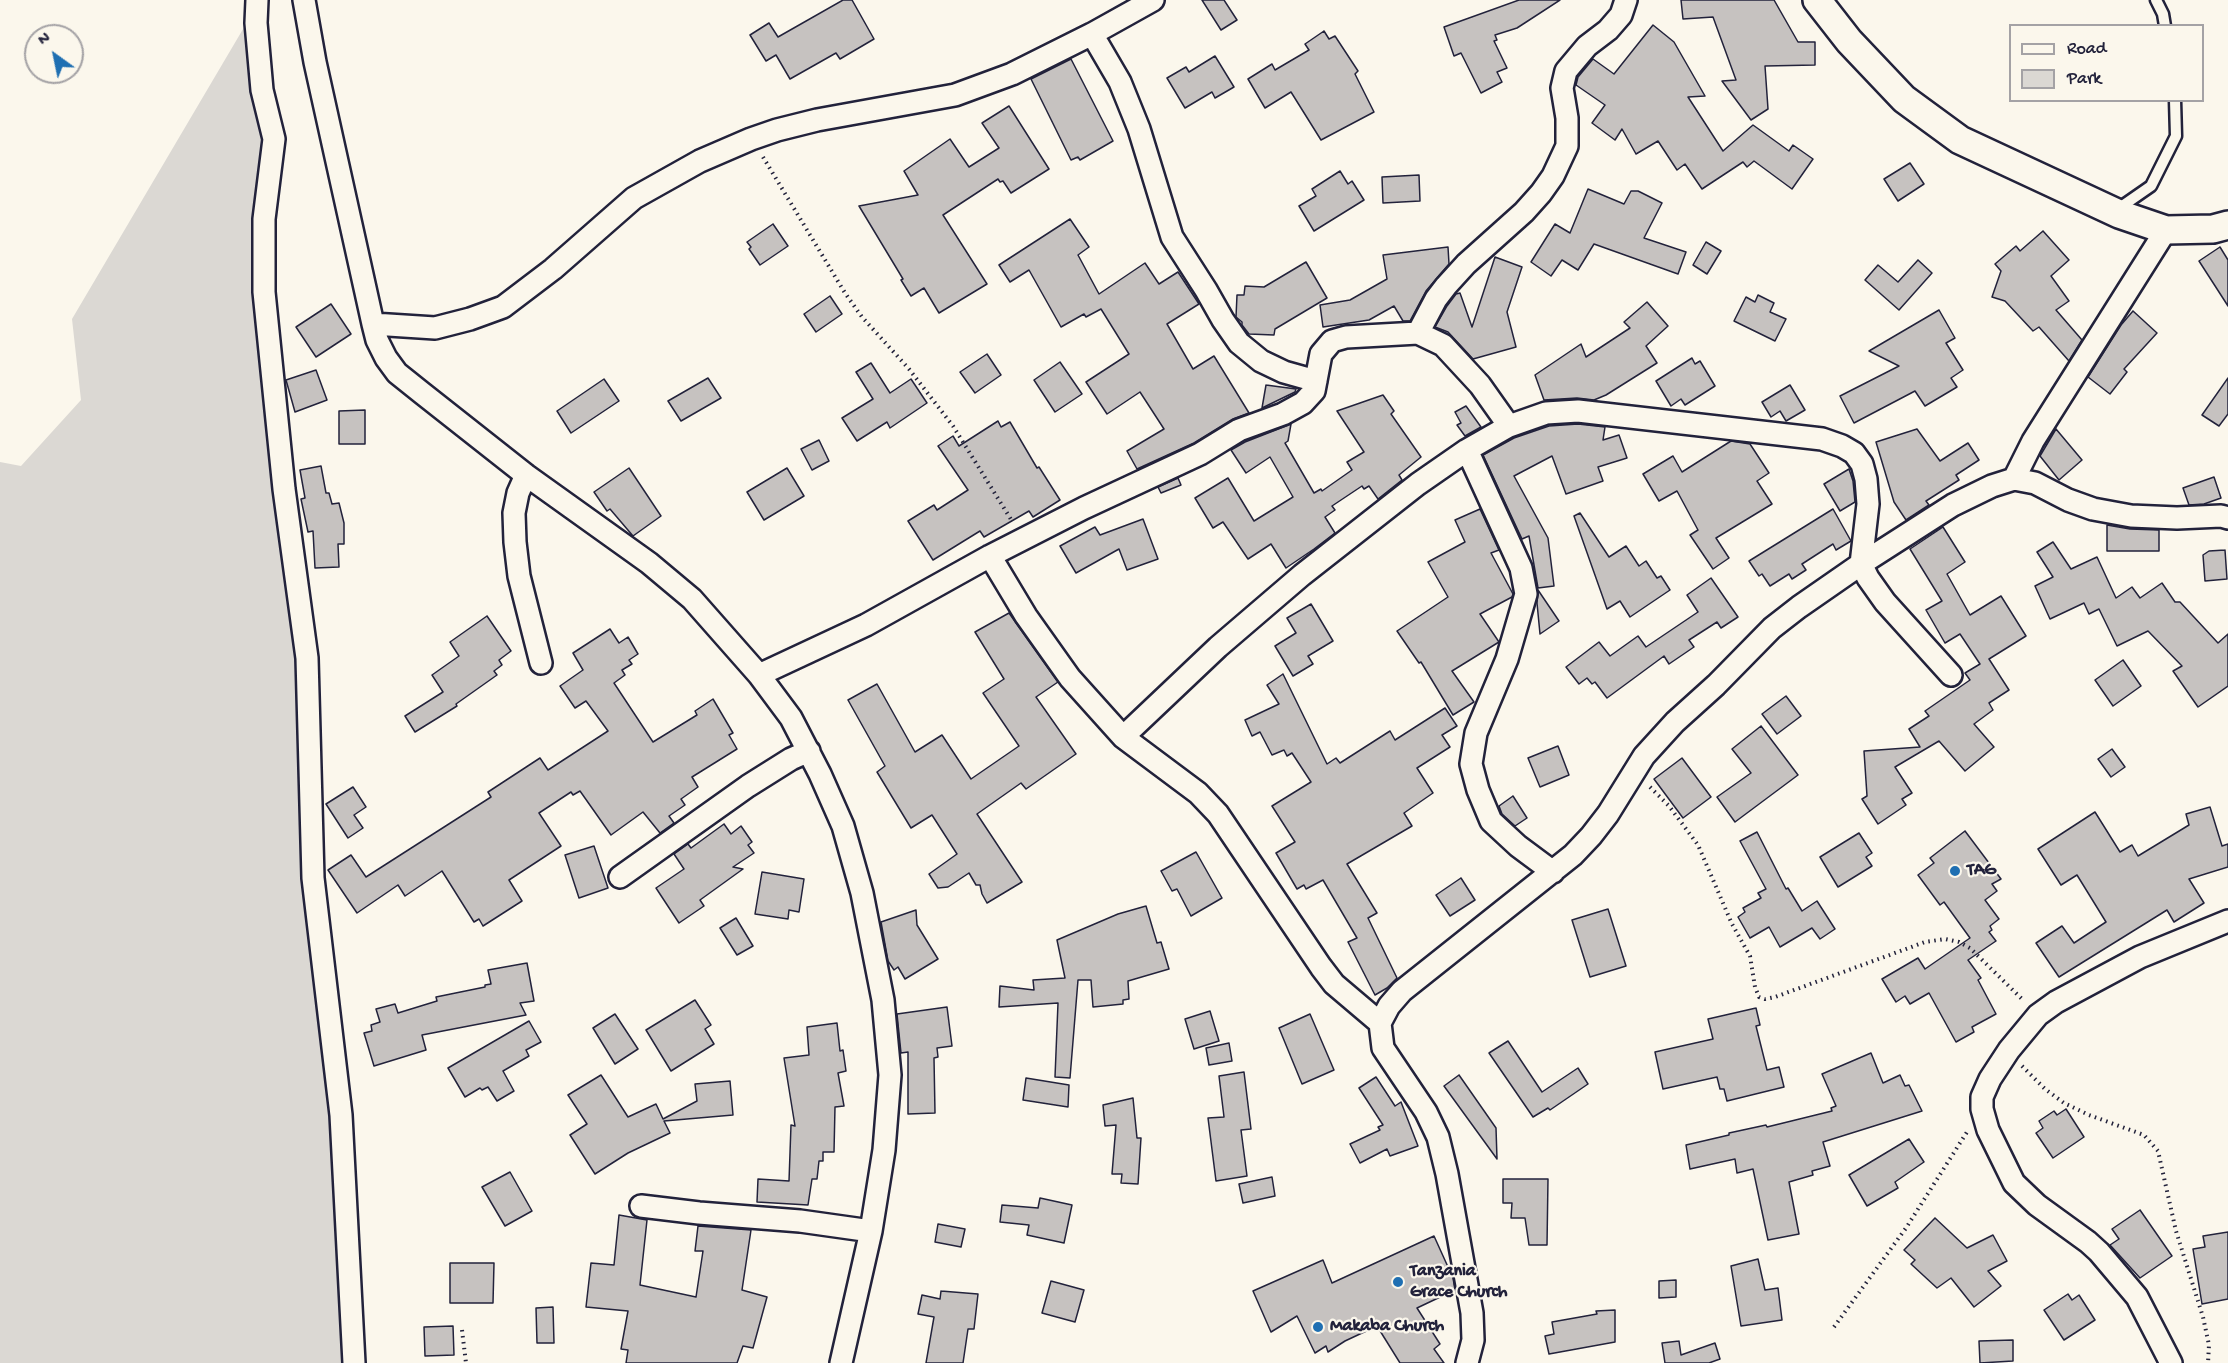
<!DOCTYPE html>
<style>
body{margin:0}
#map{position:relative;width:2228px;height:1363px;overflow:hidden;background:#fbf7ec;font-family:"Gochi Hand",sans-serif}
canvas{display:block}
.legend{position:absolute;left:2009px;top:24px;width:195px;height:78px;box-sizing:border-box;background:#fbf7ec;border:2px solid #a4a2a5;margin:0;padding:8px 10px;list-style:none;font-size:18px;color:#22223b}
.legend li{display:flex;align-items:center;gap:12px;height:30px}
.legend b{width:30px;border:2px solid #a4a2a5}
.north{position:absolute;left:24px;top:24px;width:60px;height:60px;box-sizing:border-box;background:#fbf7ec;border:2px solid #a4a2a5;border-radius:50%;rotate:327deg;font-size:16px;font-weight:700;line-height:24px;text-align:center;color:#22223b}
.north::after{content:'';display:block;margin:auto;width:21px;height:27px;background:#1f6fb2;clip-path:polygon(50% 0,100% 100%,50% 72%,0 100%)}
</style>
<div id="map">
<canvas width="2228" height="1363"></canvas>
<ul class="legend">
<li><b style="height:8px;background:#fbf7ec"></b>Road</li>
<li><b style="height:16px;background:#dbd8d3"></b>Park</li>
</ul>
<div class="north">N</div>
</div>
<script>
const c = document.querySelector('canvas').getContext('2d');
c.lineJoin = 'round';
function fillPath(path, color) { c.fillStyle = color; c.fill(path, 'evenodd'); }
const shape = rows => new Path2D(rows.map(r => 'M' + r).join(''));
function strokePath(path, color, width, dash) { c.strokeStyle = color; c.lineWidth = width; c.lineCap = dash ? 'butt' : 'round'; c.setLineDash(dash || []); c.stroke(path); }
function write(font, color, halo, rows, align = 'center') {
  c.font = font + ' "Gochi Hand",sans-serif'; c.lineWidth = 4.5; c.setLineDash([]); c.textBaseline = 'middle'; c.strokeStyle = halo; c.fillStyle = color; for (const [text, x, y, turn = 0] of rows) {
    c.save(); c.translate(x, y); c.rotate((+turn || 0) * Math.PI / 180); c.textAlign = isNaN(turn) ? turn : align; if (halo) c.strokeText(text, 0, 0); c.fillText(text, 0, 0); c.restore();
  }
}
fillPath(shape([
 [246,24,264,140,297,659,331,1116,344,1363,0,1363,0,462,21,466,81,400,72,319]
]), '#dbd8d3');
const building = shape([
 [843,0,852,0,874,39,840,59,836,53,790,79,776,55,766,61,750,35,769,23,778,37,843,0],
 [1202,0,1224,0,1237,20,1221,30,1202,0],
 [1519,0,1560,0,1517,28,1495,35,1497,40,1494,41,1507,68,1497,72,1502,82,1481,93,1461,53,1454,56,1444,27,1519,0],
 [1681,0,1774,0,1798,42,1815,42,1815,65,1765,66,1768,109,1751,120,1722,81,1736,80,1713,17,1683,19,1681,0],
 [1653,25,1674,42,1705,96,1688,97,1723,151,1753,125,1789,151,1793,145,1813,159,1792,189,1754,161,1747,167,1743,162,1702,189,1685,164,1677,170,1658,141,1636,154,1622,129,1615,140,1592,123,1605,105,1576,85,1578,77,1593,59,1614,74,1653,25],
 [1324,31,1329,39,1335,36,1358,71,1355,74,1374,112,1321,140,1291,92,1265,108,1248,79,1272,64,1275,70,1309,50,1305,44,1324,31],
 [1215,56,1234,87,1215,98,1212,92,1185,108,1167,78,1186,67,1189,72,1215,56],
 [1071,59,1113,141,1080,160,1078,157,1071,160,1031,79,1071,59],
 [1009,106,1049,169,1011,193,1003,181,1000,182,998,179,943,215,987,284,939,313,924,288,911,296,901,280,903,279,859,206,918,195,904,171,950,139,969,167,999,148,982,123,1009,106],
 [1910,163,1924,184,1898,201,1884,179,1910,163],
 [1340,171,1348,184,1352,181,1364,200,1314,231,1299,206,1316,196,1312,189,1340,171],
 [1419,175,1420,201,1383,203,1382,177,1419,175],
 [1588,189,1624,204,1631,191,1638,191,1662,203,1644,238,1686,252,1678,274,1594,244,1578,270,1562,260,1551,276,1531,262,1555,224,1570,233,1588,189],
 [1070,219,1089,247,1078,255,1099,294,1145,263,1159,284,1178,272,1199,304,1167,324,1193,369,1214,356,1249,413,1233,419,1194,443,1137,469,1127,451,1164,429,1140,392,1107,414,1086,382,1129,354,1101,309,1086,317,1084,314,1061,327,1029,270,1010,282,999,265,1070,219],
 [773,224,788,246,760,265,749,249,751,247,747,242,773,224],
 [2043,231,2069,260,2051,276,2069,301,2056,310,2082,340,2069,361,2039,327,2033,331,2005,301,1992,297,2001,271,1995,264,2016,246,2020,251,2043,231],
 [1706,242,1721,251,1707,274,1693,265,1706,242],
 [1448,247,1449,264,1426,291,1410,321,1403,321,1394,306,1369,320,1323,327,1320,305,1350,300,1387,279,1383,255,1448,247],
 [2220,247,2228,260,2228,306,2199,261,2220,247],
 [1495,257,1522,267,1507,312,1516,347,1473,359,1448,332,1435,327,1447,306,1456,294,1460,293,1472,327,1495,257],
 [1918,260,1932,273,1899,310,1865,280,1878,265,1898,282,1918,260],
 [1306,262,1327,298,1275,329,1274,335,1249,334,1242,325,1242,322,1236,317,1237,295,1244,295,1245,286,1264,287,1306,262],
 [1758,295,1774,303,1770,312,1786,319,1775,341,1734,321,1746,297,1755,302,1758,295],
 [830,296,842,314,816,332,804,314,830,296],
 [1647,302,1668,326,1646,346,1657,363,1606,395,1594,400,1577,398,1544,400,1535,375,1581,344,1586,357,1630,328,1624,322,1647,302],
 [331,304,351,334,316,357,296,327,331,304],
 [1939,310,1955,338,1946,343,1963,370,1951,378,1957,387,1925,406,1915,391,1854,423,1840,396,1899,366,1869,351,1939,310],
 [2133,311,2157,333,2124,369,2127,372,2110,394,2088,377,2121,325,2133,311],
 [987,354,1001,375,975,393,960,372,987,354],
 [1692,358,1695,364,1700,361,1715,386,1685,405,1681,399,1671,406,1656,381,1692,358],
 [1060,362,1082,394,1055,412,1034,380,1060,362],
 [871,363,890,393,911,379,927,403,890,428,887,422,857,441,842,418,873,399,856,372,871,363],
 [316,370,327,400,295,412,286,380,316,370],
 [708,378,721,398,681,421,668,401,708,378],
 [2228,378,2228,414,2219,426,2202,415,2228,378],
 [604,379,619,401,571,433,557,411,604,379],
 [1266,385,1296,389,1295,392,1262,408,1266,385],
 [1790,385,1805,410,1786,421,1780,411,1771,417,1762,402,1790,385],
 [1383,395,1394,411,1391,414,1421,457,1399,475,1402,480,1378,499,1369,486,1364,489,1362,486,1332,506,1335,510,1325,517,1335,533,1314,549,1286,568,1271,544,1248,559,1223,522,1213,528,1195,498,1228,478,1254,521,1293,497,1270,457,1246,473,1231,450,1245,442,1291,424,1288,441,1285,443,1314,493,1321,489,1322,491,1352,470,1347,462,1364,452,1337,411,1383,395],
 [1466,406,1481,427,1465,436,1457,425,1461,423,1455,412,1466,406],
 [365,410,365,444,339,444,339,411,365,410],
 [998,421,1001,427,1010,422,1037,468,1039,467,1060,500,1033,517,1029,511,984,537,980,531,933,560,908,521,934,505,937,510,968,490,938,446,953,436,959,446,998,421],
 [1578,424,1605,427,1603,440,1619,435,1627,458,1598,467,1603,481,1566,494,1552,456,1514,476,1548,538,1554,586,1538,588,1529,536,1522,539,1483,455,1514,438,1549,426,1578,424],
 [1917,429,1940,461,1968,443,1979,460,1956,475,1959,480,1926,501,1929,505,1906,520,1894,502,1876,442,1917,429],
 [2056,429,2082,460,2059,480,2040,456,2056,429],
 [819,440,829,461,812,470,801,449,819,440],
 [1731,441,1750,444,1769,473,1757,481,1772,504,1716,538,1729,558,1713,569,1690,535,1698,530,1677,491,1659,501,1643,474,1673,456,1682,472,1731,441],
 [321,466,326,493,329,493,332,504,339,503,344,523,344,544,338,544,339,567,315,568,313,531,308,532,301,499,305,498,300,470,321,466],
 [629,468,661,516,633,536,610,509,607,511,594,492,629,468],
 [787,468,804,496,764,520,747,492,787,468],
 [1849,469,1853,481,1855,502,1840,511,1824,484,1849,469],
 [2214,477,2221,498,2204,504,2189,505,2183,488,2214,477],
 [1178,478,1181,485,1161,493,1158,487,1178,478],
 [1480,509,1499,550,1491,553,1513,594,1512,597,1480,614,1499,642,1452,671,1474,702,1453,715,1421,662,1419,663,1397,631,1448,597,1428,562,1465,542,1455,520,1480,509],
 [1833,509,1851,541,1836,550,1833,544,1802,564,1806,570,1792,579,1789,574,1770,586,1762,574,1759,576,1749,561,1833,509],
 [1580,513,1609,557,1626,546,1639,566,1646,561,1657,578,1661,576,1670,590,1630,617,1620,601,1607,609,1574,516,1580,513],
 [1143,519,1158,559,1127,570,1119,549,1076,573,1060,546,1095,527,1100,535,1143,519],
 [2107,525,2130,529,2159,530,2159,551,2107,551,2107,525],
 [1943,527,1965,562,1947,574,1970,615,2001,596,2026,636,1989,659,2009,690,1989,703,1993,710,1974,724,1994,747,1965,771,1939,741,1895,767,1912,793,1902,799,1906,805,1878,824,1862,799,1867,796,1864,751,1920,747,1909,729,1929,716,1925,711,1970,680,1965,673,1980,664,1960,634,1945,643,1926,610,1942,601,1910,549,1943,527],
 [2053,542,2071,569,2097,557,2116,598,2132,587,2140,598,2162,583,2175,602,2180,602,2218,643,2228,634,2228,686,2198,707,2173,671,2182,666,2148,631,2117,646,2099,609,2089,614,2084,603,2050,619,2035,586,2053,577,2037,552,2053,542],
 [2225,550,2227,579,2205,581,2203,555,2209,551,2225,550],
 [1711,578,1738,617,1721,628,1717,622,1689,640,1694,647,1669,664,1664,656,1607,698,1595,682,1592,684,1587,678,1579,684,1566,667,1599,642,1610,656,1638,636,1646,647,1698,612,1687,595,1711,578],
 [1538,590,1559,621,1540,634,1537,603,1538,590],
 [1311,604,1333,641,1308,656,1313,664,1293,676,1275,646,1296,633,1287,618,1311,604],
 [1009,613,1058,682,1036,697,1076,754,1026,789,1021,783,977,814,1022,882,987,903,982,894,980,885,976,885,969,873,948,887,938,888,929,874,957,854,932,815,911,828,877,772,885,766,848,700,877,684,915,752,942,735,971,779,1019,746,983,693,1004,679,975,632,1009,613],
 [487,616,511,651,499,660,502,665,494,671,497,675,456,704,457,706,415,732,405,716,443,692,432,675,459,656,450,642,487,616],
 [610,629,619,643,628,637,638,654,629,660,632,664,622,670,625,675,614,683,653,742,697,715,695,711,713,699,733,733,729,735,737,749,692,777,698,787,681,799,685,805,669,816,674,823,660,833,643,812,611,835,580,791,573,795,571,792,539,813,561,846,509,880,522,901,483,926,479,919,474,922,442,871,405,896,398,885,357,913,328,870,351,855,366,877,491,797,488,792,540,758,548,770,608,731,586,701,575,708,560,686,583,670,573,653,610,629],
 [2123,660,2141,686,2113,706,2095,680,2123,660],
 [1283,674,1327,764,1336,758,1340,763,1390,731,1395,740,1445,708,1457,726,1442,735,1450,747,1417,768,1433,793,1404,813,1412,826,1347,864,1377,913,1368,918,1397,978,1387,988,1375,995,1348,942,1357,938,1323,880,1306,889,1304,885,1297,889,1276,853,1295,842,1272,806,1311,782,1292,753,1287,756,1284,750,1272,755,1260,732,1252,736,1245,720,1279,704,1267,685,1283,674],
 [1786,696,1801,716,1777,734,1762,714,1786,696],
 [1761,726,1798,775,1735,822,1717,797,1751,773,1732,749,1761,726],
 [1558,746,1569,775,1540,787,1528,758,1558,746],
 [2112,749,2125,767,2111,777,2098,759,2112,749],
 [1682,758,1711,797,1683,818,1654,779,1682,758],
 [353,787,366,807,354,815,363,828,348,838,326,804,353,787],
 [1513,796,1527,818,1515,826,1502,814,1499,806,1513,796],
 [2210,807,2222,846,2228,844,2228,867,2189,879,2204,903,2174,922,2167,910,2059,977,2036,943,2062,926,2074,943,2106,922,2077,875,2061,885,2038,849,2095,812,2120,852,2132,845,2138,856,2189,825,2186,814,2210,807],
 [724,824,731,834,741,826,752,842,748,845,754,853,733,867,743,869,700,900,704,906,679,923,656,888,684,869,674,854,688,844,691,848,724,824],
 [1965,831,2001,879,1992,884,1997,891,1985,900,1999,919,1990,926,1992,930,1989,932,1996,941,1968,960,1981,978,1978,980,1996,1014,1972,1027,1974,1032,1956,1042,1929,993,1910,1004,1905,996,1896,1002,1882,979,1918,958,1925,969,1970,938,1944,902,1940,905,1918,875,1934,863,1930,858,1965,831],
 [1757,832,1786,889,1788,888,1802,911,1817,901,1835,929,1820,939,1812,928,1780,947,1769,927,1750,938,1738,917,1745,912,1743,908,1761,898,1758,893,1766,889,1740,841,1757,832],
 [1859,833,1872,853,1866,857,1872,866,1838,887,1820,857,1859,833],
 [594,846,608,888,579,898,565,855,594,846],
 [1196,852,1222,898,1191,916,1177,889,1172,891,1161,871,1196,852],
 [762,872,804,879,799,912,789,910,788,919,755,914,762,872],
 [1461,878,1475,900,1450,916,1436,895,1461,878],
 [1146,906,1157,943,1161,942,1169,969,1128,981,1129,999,1123,1000,1123,1004,1093,1007,1091,980,1078,980,1070,1078,1055,1077,1058,1003,999,1007,1000,986,1034,990,1033,980,1065,978,1057,940,1118,914,1146,906],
 [1608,909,1626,966,1590,977,1572,920,1608,909],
 [916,910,917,925,938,959,905,979,898,967,894,970,888,961,881,922,916,910],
 [736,918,753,946,737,955,720,928,736,918],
 [527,963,534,1001,520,1003,526,1015,422,1035,426,1050,374,1066,364,1033,372,1031,371,1025,380,1022,376,1009,395,1004,398,1013,437,1001,436,997,485,987,485,985,491,984,488,970,527,963],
 [695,1000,711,1025,705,1029,714,1044,671,1071,646,1030,695,1000],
 [947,1007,952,1046,937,1048,938,1057,934,1058,935,1113,908,1114,908,1052,901,1053,897,1014,947,1007],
 [1756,1008,1760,1025,1756,1026,1767,1070,1779,1067,1784,1087,1727,1101,1724,1089,1720,1089,1717,1077,1663,1089,1655,1052,1713,1039,1708,1019,1756,1008],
 [1210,1011,1219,1041,1194,1049,1185,1019,1210,1011],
 [615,1014,638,1049,615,1064,593,1028,615,1014],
 [1310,1014,1334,1070,1302,1084,1279,1028,1310,1014],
 [529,1021,541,1042,526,1050,529,1056,503,1071,514,1091,497,1101,488,1087,482,1090,480,1088,465,1097,448,1068,529,1021],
 [837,1023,840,1051,843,1050,846,1071,838,1073,844,1106,835,1107,834,1152,823,1152,823,1161,819,1161,817,1179,812,1179,808,1205,757,1202,758,1179,789,1181,791,1125,795,1126,784,1058,809,1055,807,1027,837,1023],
 [1508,1041,1542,1092,1578,1068,1588,1084,1550,1110,1548,1108,1533,1117,1489,1053,1508,1041],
 [1229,1043,1232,1061,1209,1065,1206,1048,1229,1043],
 [1871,1053,1883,1083,1900,1075,1905,1086,1909,1085,1922,1111,1823,1142,1830,1166,1812,1171,1813,1175,1789,1182,1799,1234,1768,1240,1753,1169,1737,1173,1735,1159,1690,1169,1686,1145,1729,1135,1729,1133,1766,1125,1767,1127,1832,1111,1831,1108,1836,1106,1822,1074,1871,1053],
 [1244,1072,1251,1129,1241,1130,1247,1176,1216,1181,1208,1118,1224,1117,1219,1076,1244,1072],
 [601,1075,628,1117,656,1104,663,1119,697,1101,695,1084,730,1081,733,1115,664,1121,670,1133,628,1153,595,1174,570,1135,587,1124,568,1095,601,1075],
 [1459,1075,1496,1128,1497,1159,1444,1086,1459,1075],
 [1376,1077,1395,1106,1401,1102,1418,1146,1390,1156,1387,1149,1360,1163,1350,1144,1380,1130,1378,1127,1383,1125,1359,1088,1376,1077],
 [1026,1078,1069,1085,1068,1107,1023,1100,1026,1078],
 [1133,1098,1137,1138,1141,1138,1138,1184,1121,1183,1122,1174,1112,1174,1116,1125,1105,1126,1103,1105,1133,1098],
 [2066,1109,2084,1137,2053,1158,2036,1133,2043,1128,2039,1121,2054,1111,2057,1115,2066,1109],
 [1909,1139,1924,1162,1895,1182,1898,1188,1867,1206,1849,1175,1909,1139],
 [510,1172,532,1211,505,1226,482,1187,510,1172],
 [1272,1177,1275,1196,1243,1203,1239,1184,1272,1177],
 [1503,1179,1548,1179,1547,1245,1529,1245,1525,1218,1511,1218,1512,1203,1503,1203,1503,1179],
 [1040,1198,1072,1205,1064,1243,1027,1235,1029,1225,1000,1222,1002,1205,1038,1208,1040,1198],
 [2140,1210,2172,1256,2140,1278,2110,1245,2119,1239,2112,1229,2140,1210],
 [619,1215,647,1220,640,1285,696,1297,703,1251,695,1251,698,1226,751,1230,742,1290,767,1297,753,1348,743,1346,737,1363,626,1363,628,1350,621,1349,628,1311,586,1307,591,1263,614,1265,619,1215],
 [1935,1218,1967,1248,1993,1235,2007,1261,1988,1271,2001,1286,1974,1307,1951,1278,1937,1288,1911,1264,1915,1260,1904,1250,1935,1218],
 [938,1224,965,1229,961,1247,935,1242,938,1224],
 [2228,1232,2228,1299,2202,1304,2193,1249,2205,1247,2203,1236,2228,1232],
 [1434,1236,1453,1278,1455,1290,1417,1308,1440,1344,1434,1349,1444,1363,1400,1363,1377,1326,1345,1341,1328,1352,1326,1346,1315,1353,1297,1316,1271,1332,1253,1291,1323,1260,1332,1283,1434,1236],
 [1758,1259,1765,1290,1778,1288,1782,1320,1741,1326,1731,1266,1758,1259],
 [450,1263,494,1263,493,1303,450,1303,450,1263],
 [1676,1280,1676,1297,1659,1298,1659,1281,1676,1280],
 [1051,1281,1084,1290,1075,1322,1042,1313,1051,1281],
 [941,1291,978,1294,974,1329,968,1329,963,1363,926,1363,934,1317,918,1314,922,1295,940,1299,941,1291],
 [2068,1294,2072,1300,2079,1295,2095,1320,2064,1340,2044,1310,2068,1294],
 [553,1307,554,1343,537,1343,536,1308,553,1307],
 [1615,1310,1615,1342,1549,1354,1545,1336,1554,1334,1552,1322,1597,1314,1596,1311,1615,1310],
 [453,1326,454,1355,425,1356,424,1327,453,1326],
 [2013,1340,2013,1361,1980,1363,1979,1341,2013,1340],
 [1679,1341,1681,1355,1715,1343,1720,1359,1709,1363,1665,1363,1662,1343,1679,1341]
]);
fillPath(building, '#c6c2c0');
strokePath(building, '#22223b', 1.5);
const service = shape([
 [2156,0,2163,14,2165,26],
 [2115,211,2151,186,2176,136,2175,100]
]);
const minor = shape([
 [257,0,256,23,262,90,274,139,264,219,264,292,284,489,307,658,313,878,341,1115,354,1363],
 [304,0,315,62,373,324,377,340,386,358,397,373,422,393,526,475,649,563,692,599,759,675,791,718,820,774,843,826,862,893,883,1000,890,1075,884,1150,871,1231,841,1363],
 [1092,34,1120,82,1139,129,1172,237,1206,290,1223,320,1239,343,1261,361,1284,372,1316,381],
 [373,324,435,328,470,319,503,307,553,269,634,198,700,161,751,139,777,130,817,120,955,95,1012,74,1092,34,1153,0],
 [1418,333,1436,299,1446,286,1466,264,1524,212,1541,193,1553,176,1567,146,1567,118,1562,88,1566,71,1587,46,1608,30,1621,15,1626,0],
 [1467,450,1521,568,1526,594,1507,659,1476,733,1471,764,1478,790,1491,821,1518,846,1553,872],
 [526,475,518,493,514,513,515,542,519,576,541,663],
 [2014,479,2033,441,2166,230],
 [990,556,1026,616,1070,678,1123,737,1198,793,1218,814,1321,967,1334,984,1380,1023],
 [759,675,866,625,990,556,1084,508,1200,454,1239,430,1283,414,1303,403,1314,391,1321,354,1332,341,1346,337,1418,333,1443,345,1480,385,1509,426],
 [1123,737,1218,647,1302,575,1418,484,1467,450,1509,426,1546,413,1578,411,1822,439,1842,446,1854,453,1862,464,1866,479,1868,504,1861,564,1868,578,1885,602,1951,675],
 [620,877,748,786,791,759,809,751],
 [641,1206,699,1213,800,1221,871,1231],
 [1467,1363,1473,1340,1472,1313,1447,1174,1438,1137,1426,1112,1383,1048,1380,1023,1389,1006,1402,991,1573,855,1591,836,1608,814,1644,756,1675,722,1716,685,1772,628,1799,607,1861,564,1953,505,1992,486,2014,479,2035,483,2068,500,2093,509,2131,516,2177,518,2221,516,2228,518],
 [2171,1363,2137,1297,2099,1252,2088,1242,2037,1205,2014,1183,1988,1130,1982,1109,1982,1097,1990,1079,2009,1050,2038,1015,2056,1002,2140,957,2228,921]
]);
const tertiary = shape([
 [1817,0,1849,41,1904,99,1960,140,2119,214,2166,230,2213,229,2228,225]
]);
strokePath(service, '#22223b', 15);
strokePath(minor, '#22223b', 26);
strokePath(tertiary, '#22223b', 32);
strokePath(shape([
 [763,157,845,293,862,317,909,369,953,426,1012,521],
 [1650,787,1669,806,1698,845,1732,924,1750,956,1755,987,1759,997,1765,999,1775,997,1925,942,1945,939,1959,942,1970,948,2023,1000],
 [2022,1066,2045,1089,2064,1103,2089,1115,2144,1135,2158,1151,2176,1231,2203,1317,2209,1345,2208,1363],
 [1834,1327,1906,1228,1967,1132],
 [462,1330,466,1363]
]), '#22223b', 4, [1.5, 4.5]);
strokePath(service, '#fbf7ec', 10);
strokePath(minor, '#fbf7ec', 21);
strokePath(tertiary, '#fbf7ec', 27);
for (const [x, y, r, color] of [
 [1955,871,6,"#1f6fb2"],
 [1398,1282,6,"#1f6fb2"],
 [1318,1327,6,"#1f6fb2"]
]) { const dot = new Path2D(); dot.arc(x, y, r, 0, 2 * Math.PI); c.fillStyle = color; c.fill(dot); strokePath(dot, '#fbf7ec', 2); }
write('bold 18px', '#22223b', '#fbf7ec', [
 ["TAG",1967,871],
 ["Tanzania",1410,1272],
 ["Grace Church",1410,1293],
 ["Makaba Church",1330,1327]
], 'left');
</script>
